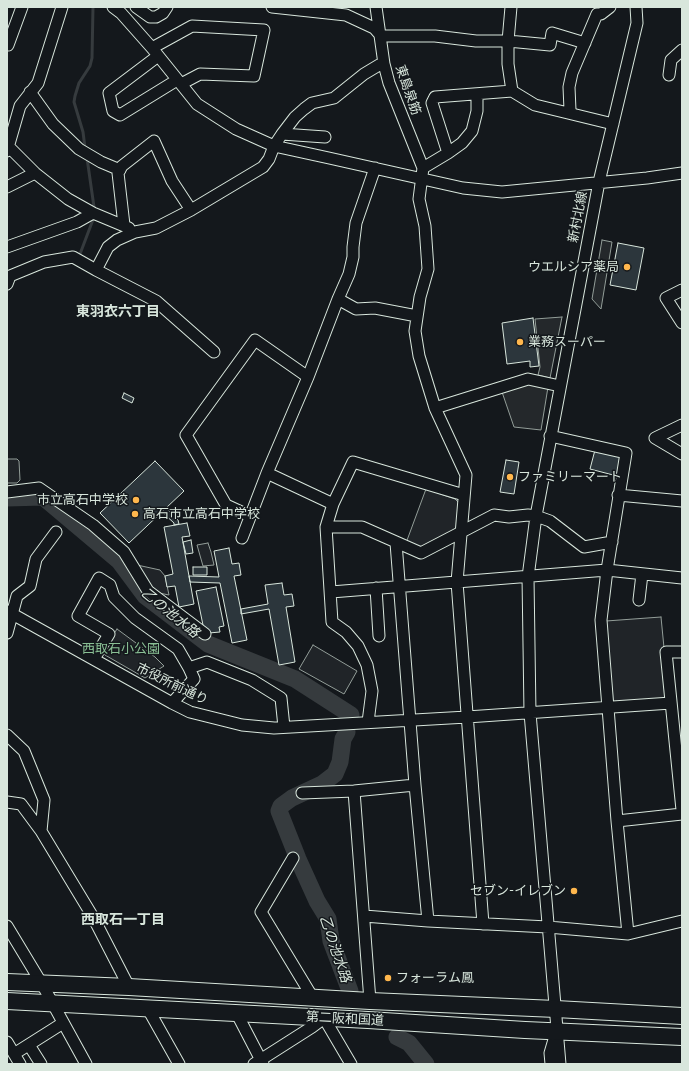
<!DOCTYPE html>
<meta charset="utf-8">
<style>
body{margin:0}
#map{position:relative;width:689px;height:1071px;overflow:hidden;background:#14181c;font-family:Quicksand,sans-serif}
canvas{display:block}
.frame{position:absolute;inset:0;border:8px solid #d8e6dc;pointer-events:none}
</style>
<div id="map">
<canvas width="689" height="1071"></canvas>
<div class="frame"></div>
</div>
<script>
const c = document.querySelector('canvas').getContext('2d');
c.lineJoin = 'round';
function fillPath(path, color) { c.fillStyle = color; c.fill(path, 'evenodd'); }
const shape = rows => new Path2D(rows.map(r => 'M' + r).join(''));
function strokePath(path, color, width, dash) { c.strokeStyle = color; c.lineWidth = width; c.lineCap = dash ? 'butt' : 'round'; c.setLineDash(dash || []); c.stroke(path); }
function write(font, color, halo, rows, align = 'center') {
  c.font = font + ' Quicksand,"Noto Sans JP",sans-serif'; c.lineWidth = 3; c.setLineDash([]); c.textBaseline = 'middle'; c.strokeStyle = halo; c.fillStyle = color; for (const [text, x, y, turn = 0] of rows) {
    c.save(); c.translate(x, y); c.rotate((+turn || 0) * Math.PI / 180); c.textAlign = isNaN(turn) ? turn : align; if (halo) c.strokeText(text, 0, 0); c.fillText(text, 0, 0); c.restore();
  }
}
const green = shape([
 [7,459,17,459,19,461,20,480,17,483,7,483,7,459],
 [426,489,455,499,459,503,456,530,424,547,416,547,406,543,426,489],
 [208,543,211,552,214,565,203,566,197,545,208,543],
 [137,565,160,570,165,576,169,595,159,593,151,589,137,565],
 [661,617,669,699,611,702,606,621,661,617],
 [117,629,155,657,164,666,145,678,105,655,103,650,117,629],
 [313,645,357,671,344,694,299,669,313,645]
]);
fillPath(green, '#202428');
strokePath(green, '#939e99', 1);
const parking = shape([
 [602,240,612,242,601,309,592,299,602,240],
 [562,317,550,378,538,375,540,367,535,319,562,317],
 [527,382,548,387,541,430,514,427,502,392,527,382]
]);
fillPath(parking, '#24282b');
strokePath(parking, '#939e99', 1);
strokePath(shape([
 [85,148,83,132,74,102,75,96,79,83,90,66,92,58,93,7],
 [87,158,94,207],
 [80,254,94,217]
]), '#363b3e', 3);
strokePath(shape([
 [7,498,43,497,119,561,145,596,208,644,295,679,351,715],
 [347,732,343,739,340,762,335,774,322,784,292,798,281,806,279,811,298,859,317,901,328,919,331,941,350,991],
 [397,1037,409,1043,426,1064]
]), '#363b3e', 17);
const building = shape([
 [618,243,644,248,636,290,610,285,618,243],
 [533,318,539,366,530,367,530,361,507,364,502,323,533,318],
 [124,393,134,398,132,403,122,398,124,393],
 [595,450,621,454,617,476,590,469,595,450],
 [506,460,519,462,514,494,500,492,506,460],
 [155,461,184,491,129,543,100,513,155,461],
 [166,508,178,520,179,524,174,525,174,523,162,512,166,508],
 [187,523,190,536,182,537,194,604,179,607,175,586,167,587,165,576,173,574,164,527,187,523],
 [191,540,193,553,186,554,183,542,191,540],
 [229,548,232,564,239,563,241,575,234,576,247,640,232,643,220,583,190,582,189,576,219,577,214,551,229,548],
 [193,567,207,567,207,575,193,575,193,567],
 [282,583,284,595,292,594,294,606,286,607,295,662,279,665,269,609,241,614,241,609,268,604,265,585,282,583],
 [216,587,224,626,219,627,220,632,209,633,204,630,196,591,216,587]
]);
fillPath(building, '#2c363c');
strokePath(building, '#d8e6dc', 1);
const minor = shape([
 [113,7,121,13,152,48,197,104,236,129,274,146,329,158,463,188,502,192,647,178,682,173],
 [136,7,150,17,156,17,163,13,167,7],
 [272,7,346,15,374,28,381,36,435,36,476,41,508,41,550,45,552,33,585,43],
 [376,7,384,64,389,83,423,168,419,199,425,226,428,269,420,297,415,331,419,356,435,408,466,475,457,582,483,924],
 [511,7,508,41,508,64,512,91],
 [610,7,601,14,597,14,572,73,569,87,570,110,572,114,613,124],
 [7,45,8,45,22,7],
 [152,48,192,26,264,30,254,76,200,74,181,84],
 [158,56,109,93,113,111,120,115,177,80],
 [669,75,671,60,682,50],
 [30,92,53,124,79,149,101,162,120,170],
 [282,134,325,137],
 [8,146,35,173,68,199,93,213,129,228],
 [7,151,20,106,38,83,62,7],
 [448,153,432,103,435,97,512,91,535,105,572,114],
 [423,168,448,153,462,143,472,131,477,111,477,94],
 [7,187,35,173],
 [124,225,118,173,122,166,154,141,172,181,191,210],
 [7,247,77,222,93,213],
 [96,270,156,301,214,352],
 [7,284,10,276,44,262,73,257,96,270,108,247,117,240,135,232,156,228,191,210,263,167,269,159,274,146,282,134,295,117,304,109,312,103,334,98,364,74,379,65,384,64],
 [682,290,666,298,682,323],
 [338,299,356,309,375,308,417,316],
 [435,408,528,379,560,386],
 [682,425,655,438,682,454],
 [550,436,626,453,607,570,601,620,617,821,628,934],
 [267,473,333,504],
 [7,492,39,488,93,525,124,552,148,591,205,634],
 [618,495,682,501],
 [250,516,226,505,186,435,255,340,308,377],
 [326,527,362,527,421,553,494,515,509,517,528,515,536,516,550,521,584,547,612,542],
 [242,538,267,473,308,377,338,299,349,274,353,257,353,247,356,223,375,168],
 [396,543,415,785,428,921],
 [376,588,379,636],
 [331,592,607,570,682,578],
 [639,600,642,574],
 [7,611,172,703,190,712,242,725,274,728,467,717,671,703],
 [7,633,17,596,30,586,36,559,56,532],
 [682,652,666,652,682,810],
 [94,659,109,634,78,616,99,578,110,585,114,597,135,618,178,649,189,668,207,662,252,680,281,698,284,727],
 [172,703,194,679,189,668],
 [368,722,372,691,367,665,358,646,346,632,332,622,326,527,333,504,353,462,464,495],
 [7,735,24,751,44,800,41,831,93,917,129,987],
 [354,791,370,1001],
 [302,793,354,791,415,785],
 [7,802,21,804,41,831],
 [617,821,682,814],
 [293,858,261,912,313,998],
 [364,916,428,921,548,927,628,934,682,921],
 [7,926,42,984,86,1064],
 [148,1009,179,1064],
 [237,1014,263,1064],
 [7,1042,20,1064],
 [29,1045,41,1064],
 [14,1054,63,1023],
 [254,1064,312,1027,324,1018,351,1064],
 [551,1064,550,1053,555,1036],
 [560,1064,530,713,528,577,536,516,599,182,637,23,636,7]
]);
const highway = shape([
 [7,982,129,987,370,1001,556,1009,682,1016],
 [7,1001,368,1020,525,1030,682,1037]
]);
strokePath(minor, '#d8e6dc', 13);
strokePath(highway, '#d8e6dc', 18);
strokePath(minor, '#14181c', 11);
strokePath(highway, '#14181c', 16);
for (const [x, y, r, color] of [
 [627,267,4,"#ffb74d"],
 [520,342,4,"#ffb74d"],
 [510,477,4,"#ffb74d"],
 [136,500,4,"#ffb74d"],
 [135,514,4,"#ffb74d"],
 [574,891,4,"#ffb74d"],
 [388,978,4,"#ffb74d"]
]) { const dot = new Path2D(); dot.arc(x, y, r, 0, 2 * Math.PI); c.fillStyle = color; c.fill(dot); strokePath(dot, '#14181c', 1.5); }
write('13px', '#d8e6dc', '#14181c', [
 ["東島泉筋",408,90,71],
 ["新村北線",578,217,-79],
 ["市役所前通り",172,684,26],
 ["第二阪和国道",345,1019,3]
]);
write('13px', '#d8e6dc', '#14181c', [
 ["ウエルシア薬局",619,267,"right"],
 ["業務スーパー",528,342],
 ["ファミリーマート",518,477],
 ["市立高石中学校",128,500,"right"],
 ["高石市立高石中学校",143,514],
 ["セブン-イレブン",566,891,"right"],
 ["フォーラム鳳",396,978]
], 'left');
write('13px', '#8ac095', '#14181c', [
 ["西取石小公園",121,649]
]);
write('bold 14px', '#d8e6dc', '#14181c', [
 ["東羽衣六丁目",118,312],
 ["西取石一丁目",123,920]
]);
write('italic 14px', '#d8e6dc', '#14181c', [
 ["乙の池水路",170,613,39],
 ["乙の池水路",335,949,71]
]);
</script>
